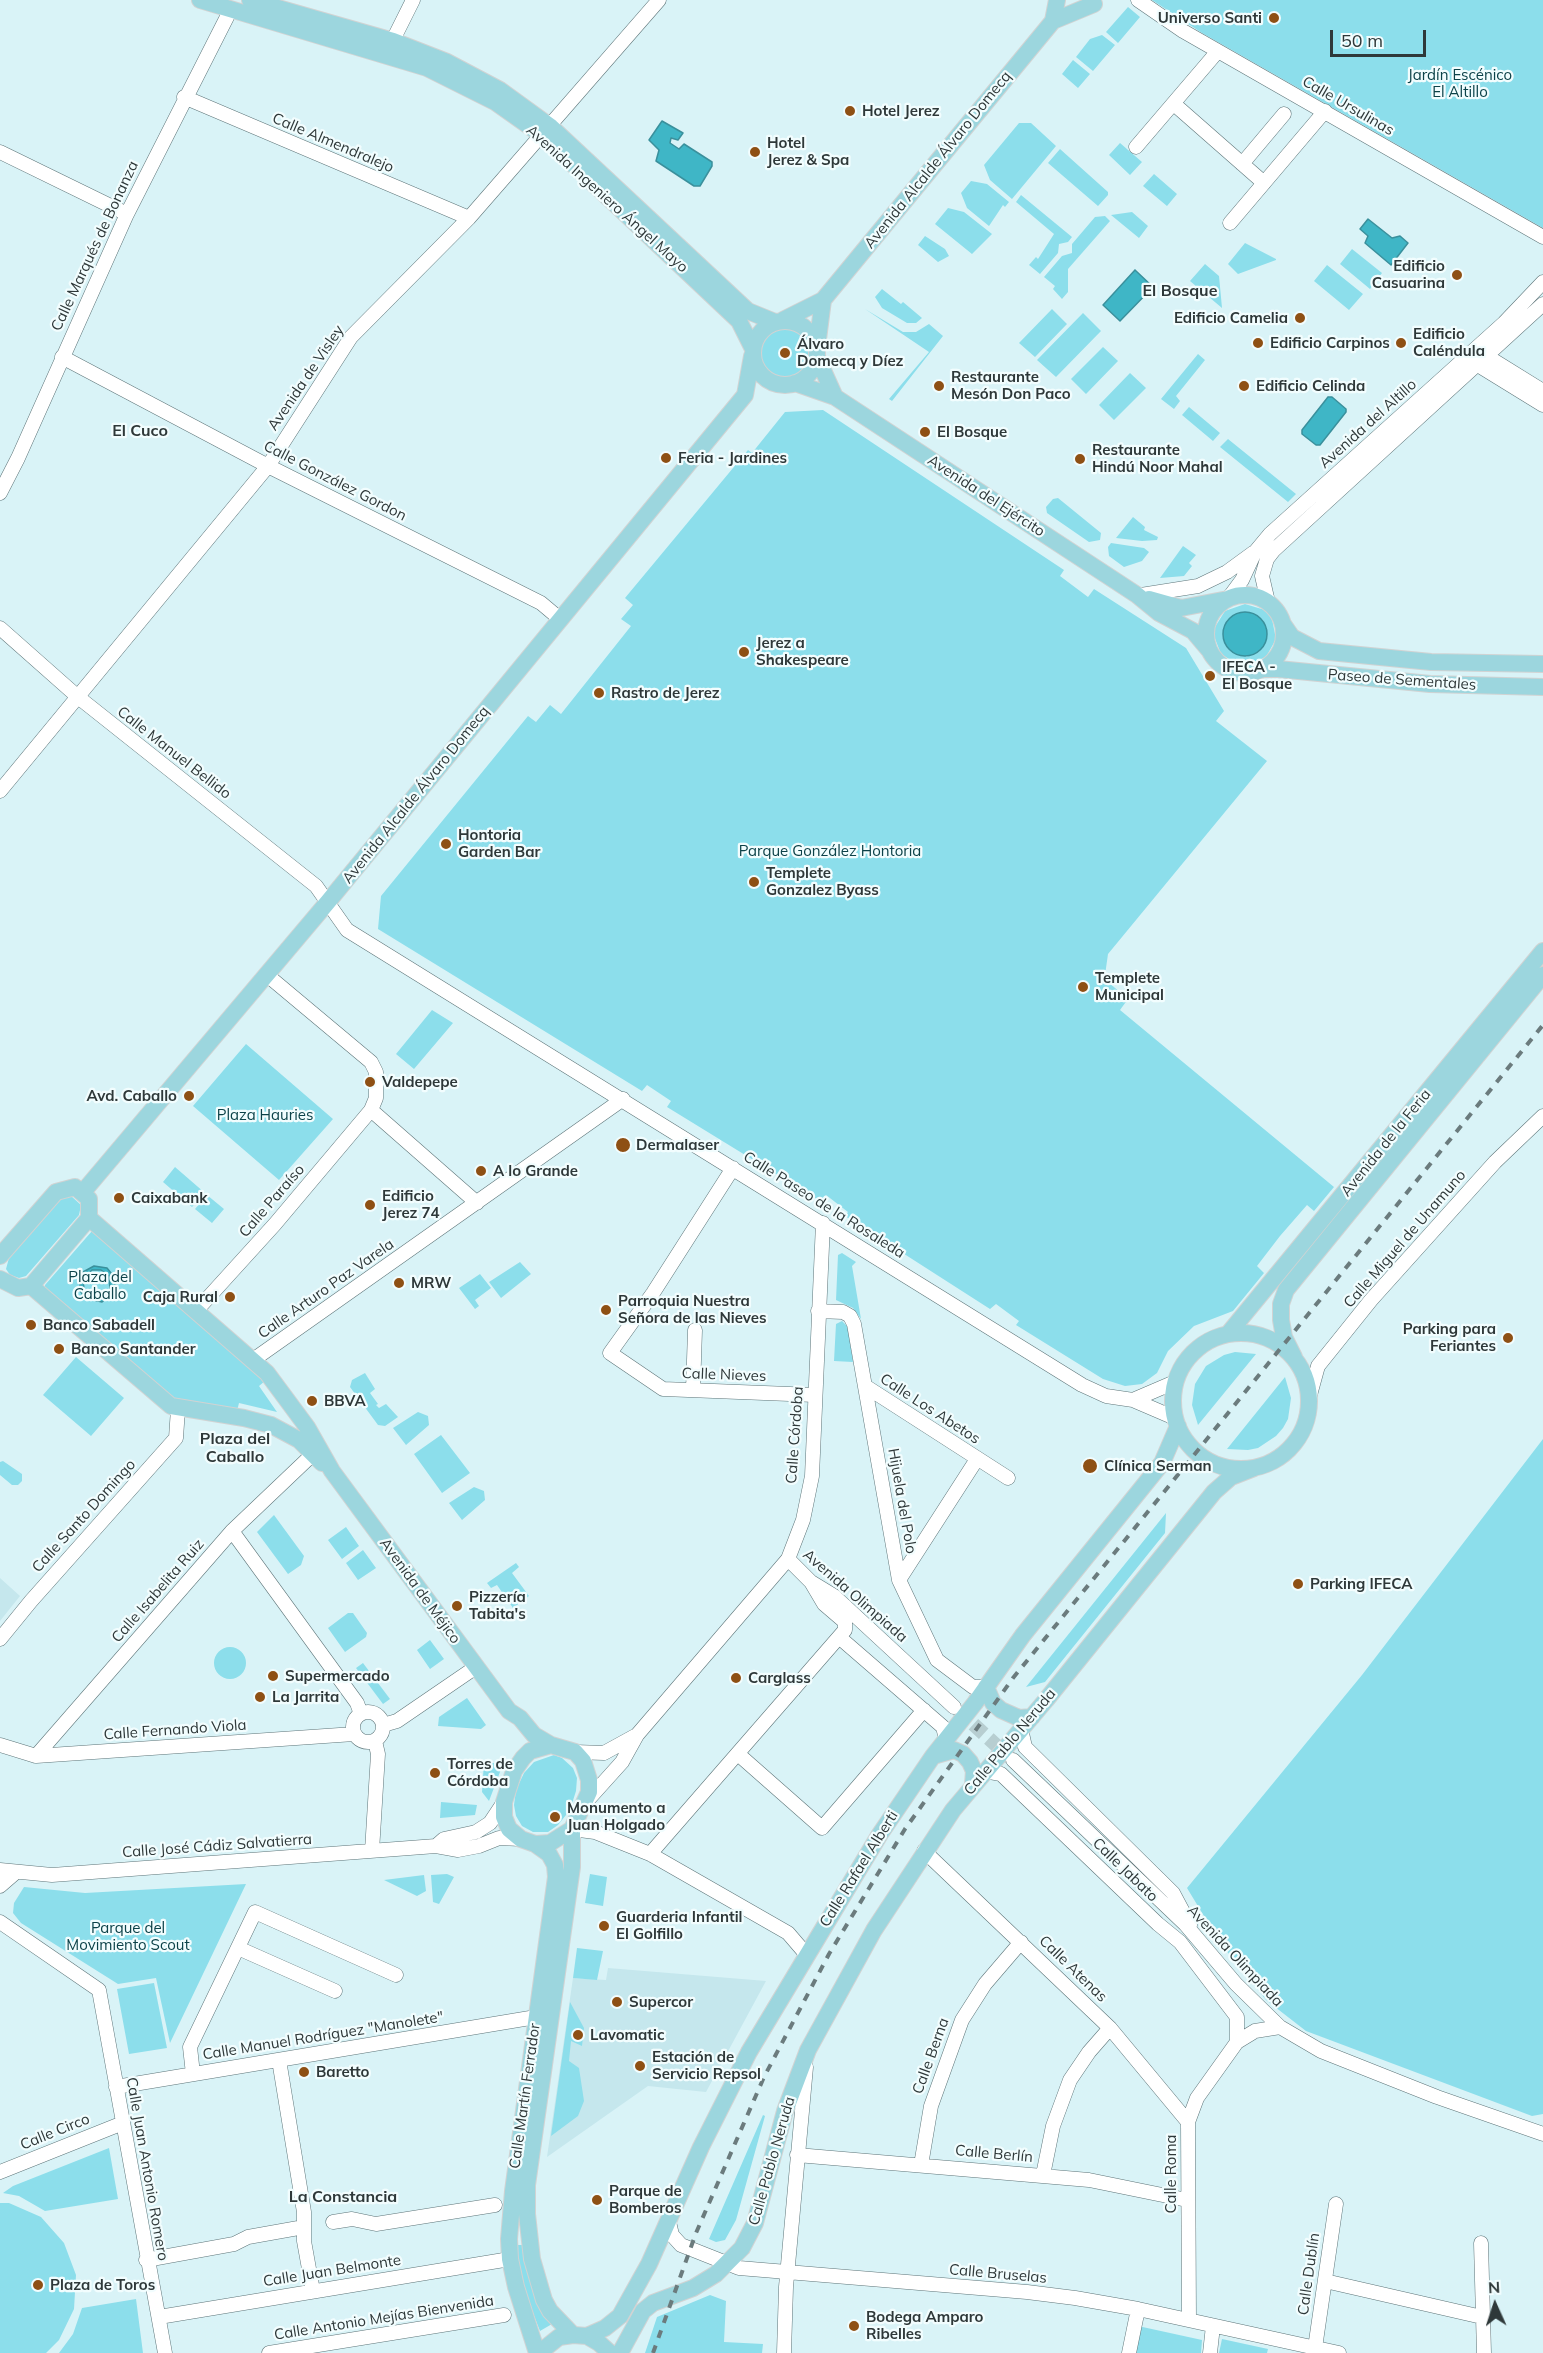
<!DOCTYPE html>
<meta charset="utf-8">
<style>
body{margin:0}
#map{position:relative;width:1543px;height:2353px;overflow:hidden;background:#d9f3f7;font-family:Mulish,sans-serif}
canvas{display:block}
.north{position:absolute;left:1465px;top:2275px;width:60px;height:60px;-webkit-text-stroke:4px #f2fdfe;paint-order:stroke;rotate:357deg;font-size:16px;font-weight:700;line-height:24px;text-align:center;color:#2e3839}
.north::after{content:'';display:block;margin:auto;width:21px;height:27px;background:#2e3839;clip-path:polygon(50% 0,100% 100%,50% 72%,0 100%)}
.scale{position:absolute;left:1330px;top:30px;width:96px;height:27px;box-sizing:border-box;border:3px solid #2e3839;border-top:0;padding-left:8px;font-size:18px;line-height:21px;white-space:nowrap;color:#2e3839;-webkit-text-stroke:4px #f2fdfe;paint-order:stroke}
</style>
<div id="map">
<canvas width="1543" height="2353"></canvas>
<div class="north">N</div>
<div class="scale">50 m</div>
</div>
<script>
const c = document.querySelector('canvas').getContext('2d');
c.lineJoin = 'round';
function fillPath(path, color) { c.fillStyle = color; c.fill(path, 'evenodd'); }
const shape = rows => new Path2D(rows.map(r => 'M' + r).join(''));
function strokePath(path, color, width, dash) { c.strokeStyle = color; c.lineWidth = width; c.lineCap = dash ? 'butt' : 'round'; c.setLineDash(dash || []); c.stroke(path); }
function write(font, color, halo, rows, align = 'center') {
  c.font = font + ' Mulish,sans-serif'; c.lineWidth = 4.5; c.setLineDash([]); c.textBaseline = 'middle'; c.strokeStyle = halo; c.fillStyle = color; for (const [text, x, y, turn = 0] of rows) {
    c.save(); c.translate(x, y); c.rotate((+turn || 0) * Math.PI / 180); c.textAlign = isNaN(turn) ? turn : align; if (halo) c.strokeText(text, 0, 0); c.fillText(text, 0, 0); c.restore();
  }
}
fillPath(shape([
 [0,1578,20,1596,0,1621],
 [608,1968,766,1981,706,2092,648,2086,547,2157,573,1978,606,1980]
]), '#c5e7ed');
fillPath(shape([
 [1152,0,1543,0,1543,228,1202,33],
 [1128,7,1140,17,1118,43,1106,32],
 [1102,35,1115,45,1093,71,1076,57,1090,39],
 [1073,60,1090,74,1078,88,1062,74],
 [1019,123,1031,123,1056,146,1012,199,990,180,984,165],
 [1120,143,1142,162,1130,175,1109,155],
 [1060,149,1108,192,1108,195,1098,206,1048,163],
 [1154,174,1177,194,1167,206,1143,186],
 [971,181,987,184,1009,202,1005,207,1003,205,989,226,967,208,961,193],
 [1021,195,1072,237,1068,242,1059,244,1058,253,1040,274,1029,265,1036,257,1038,259,1054,234,1016,202],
 [948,208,964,212,992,234,972,254,935,224],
 [1132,212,1148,226,1139,238,1111,215],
 [1105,216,1110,221,1068,269,1068,292,1062,299,1053,289,1055,286,1044,277,1062,256,1072,253,1072,244,1095,217],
 [925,236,945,249,949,256,938,262,918,245],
 [1245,243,1276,259,1276,260,1238,274,1228,264],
 [1352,249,1382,273,1370,289,1340,264],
 [1205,264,1219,276,1222,308,1190,281],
 [1327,265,1363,294,1349,310,1314,281],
 [882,289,901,304,903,302,922,318,916,323,907,323,882,308,875,297],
 [865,309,903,332,916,332,929,324,943,336,892,401,889,399,929,352],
 [1052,309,1067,324,1035,357,1019,343],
 [1083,313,1101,331,1056,377,1037,360],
 '760 353a25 25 0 1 1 50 0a25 25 0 1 1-50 0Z',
 [1103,347,1118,361,1086,394,1071,379],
 [1198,354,1205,360,1176,396,1180,401,1174,409,1161,399],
 [1130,373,1146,388,1114,420,1099,405],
 [1189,407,1220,433,1213,441,1182,415],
 [823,410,1064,570,1060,576,1088,597,1094,589,1186,648,1224,711,1216,721,1267,761,1108,954,1105,975,1108,982,1128,999,1120,1010,1334,1187,1314,1211,1307,1205,1280,1236,1257,1266,1264,1273,1233,1311,1194,1326,1168,1351,1157,1373,1142,1384,1125,1386,1103,1379,1016,1325,1019,1321,996,1304,990,1309,845,1216,848,1212,826,1195,820,1201,667,1107,671,1101,647,1085,642,1091,378,929,381,896,528,716,536,722,550,705,561,714,631,626,621,619,633,605,625,598,748,450,752,453,785,412],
 [1228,439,1296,494,1288,502,1220,447],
 [1058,498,1101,533,1100,540,1089,542,1047,513,1046,507,1053,499],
 [1133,517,1145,527,1144,530,1158,537,1157,540,1142,541,1116,538],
 [1111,543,1144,548,1149,552,1142,561,1124,567,1109,556,1108,547],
 [1183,546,1196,555,1189,563,1192,566,1184,576,1160,578],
 [1245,604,1265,610,1272,619,1276,639,1266,657,1246,665,1237,664,1221,654,1214,636,1215,627,1225,611],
 [1243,612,1250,612,1259,651,1246,657,1236,614],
 [432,1010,453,1023,414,1069,396,1054],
 [246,1044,333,1119,279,1180,193,1106],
 [175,1167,205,1193,192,1207,163,1182],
 [207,1195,224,1209,212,1223,195,1209],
 [71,1196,81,1205,79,1215,26,1276,19,1278,10,1275,6,1269,9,1258,60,1199],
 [92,1231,265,1381,259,1386,277,1412,239,1403,237,1411,171,1398,45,1289,45,1285],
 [842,1253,856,1262,852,1266,861,1319,853,1308,836,1300,838,1255],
 [520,1262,531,1274,501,1298,489,1282],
 [480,1274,491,1288,475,1300,479,1306,475,1309,459,1288],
 [842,1321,848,1327,853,1362,834,1361,836,1324],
 [1235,1352,1256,1354,1198,1425,1192,1405,1195,1384,1206,1366,1224,1355],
 [76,1357,124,1398,91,1436,43,1395],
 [365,1373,375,1389,370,1393,378,1404,376,1405,379,1408,386,1404,398,1417,385,1426,378,1425,350,1387,352,1380],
 [1285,1377,1291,1398,1288,1419,1283,1428,1276,1436,1258,1448,1248,1450,1227,1449],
 [418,1412,428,1416,429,1425,406,1445,393,1428],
 [441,1435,470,1473,442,1493,414,1454],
 [1543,1439,1543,2114,1532,2116,1306,2031,1266,2000,1221,1944,1187,1888,1362,1675],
 [3,1461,22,1474,22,1481,18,1485,12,1485,0,1475,0,1462],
 [474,1487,484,1491,485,1500,462,1520,449,1503],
 [1166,1513,1165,1533,1045,1682,1026,1687],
 [274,1515,304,1556,301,1565,288,1574,257,1532],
 [346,1527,359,1546,342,1559,328,1540],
 [363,1550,376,1568,358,1580,346,1563],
 [516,1563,519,1567,512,1573,529,1596,513,1608,497,1585,491,1588,487,1583],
 [348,1613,353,1613,367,1633,366,1637,345,1652,328,1628],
 [430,1640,444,1659,430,1669,417,1650],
 '214 1663a16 16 0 1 1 32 0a16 16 0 1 1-32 0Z',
 [363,1663,390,1699,383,1704,356,1668],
 [467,1698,486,1725,481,1729,438,1726,439,1717],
 [554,1755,562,1758,573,1768,577,1778,576,1791,570,1810,558,1825,548,1832,533,1832,522,1826,516,1816,514,1805,516,1790,524,1773,534,1762],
 [484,1762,503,1764,489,1801,482,1792],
 [441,1802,477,1805,475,1815,440,1818],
 [447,1874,454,1877,439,1904,433,1902,431,1875],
 [590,1874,607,1877,603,1906,585,1903],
 [424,1875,426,1891,417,1896,384,1880],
 [246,1884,170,2043,156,1978,118,1984,21,1923,13,1913,14,1903,24,1887,85,1893],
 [577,1948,603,1951,597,1980,573,1978],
 [154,1983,167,2048,129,2054,117,1989],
 [570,2002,584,2028,582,2046,571,2041,569,2061,579,2068,584,2101,578,2116,551,2136],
 [763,2115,765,2116,736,2220,725,2240,716,2242,709,2239],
 [109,2148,118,2199,45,2211,19,2196,3,2193,13,2186],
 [0,2203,9,2203,41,2217,64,2243,76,2275,74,2309,59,2340,46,2353,0,2353],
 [516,2245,523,2245,552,2324,540,2331,523,2288],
 [710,2295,726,2301,724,2342,763,2344,762,2353,645,2353,657,2317],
 [136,2299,143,2353,59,2353,73,2334,82,2308],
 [1138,2326,1202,2340,1201,2353,1133,2353],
 [1222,2339,1268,2349,1267,2353,1219,2353]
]), '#8cdeeb');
const water = shape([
 [662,121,683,133,678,140,671,138,670,143,679,149,684,144,712,162,712,166,700,186,694,186,656,161,659,150,649,140,662,121],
 [1368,219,1392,238,1400,236,1408,243,1391,265,1365,243,1368,236,1360,229,1368,219],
 [1135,270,1153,287,1120,321,1103,305,1135,270],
 [1328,397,1332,397,1346,409,1346,412,1320,445,1316,445,1302,434,1302,430,1328,397],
 '1223 634a22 22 0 1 1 44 0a22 22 0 1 1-44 0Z',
 [94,1266,107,1268,115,1278,115,1291,102,1302,85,1298,79,1289,83,1272,94,1266],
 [92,1270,101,1270,109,1276,110,1290,103,1297,89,1296,84,1289,83,1280,92,1270]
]);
fillPath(water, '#3fb6c6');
strokePath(water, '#3a909c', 1.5);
strokePath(shape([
 [958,1710,1010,1758]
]), '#b7ced1', 14, [14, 7]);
const minor = shape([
 [1138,0,1183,31,1543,237],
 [388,50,413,0],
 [184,97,469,218],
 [1174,104,1264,183],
 [1136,147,1218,51],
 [0,152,127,214],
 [1242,164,1284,114],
 [1230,223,1325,111],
 [62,357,268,466,541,603,560,619],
 [1488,357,1543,391],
 [1478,365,1543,405],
 [0,493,18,458,127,214,227,17],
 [1141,595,1198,586,1227,572,1253,553],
 [1228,599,1242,580,1255,552,1270,534,1504,323,1543,282],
 [1268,602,1262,576,1267,559,1274,550,1543,304],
 [0,628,78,697,316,886,347,930,1082,1385,1106,1396,1133,1400,1175,1418],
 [0,791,268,466,351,337,469,218,659,0],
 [371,1110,477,1203],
 [733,1168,653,1293,610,1353,663,1389,815,1395],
 [196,1311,275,1224,371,1110,376,1098,376,1072,371,1062,267,975],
 [818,1311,843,1312,850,1316,854,1324,899,1580,937,1660,973,1687,986,1687],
 [253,1360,623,1099],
 [865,1386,1008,1478],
 [693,1390,695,1330],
 [1310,1395,1318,1366,1371,1300,1495,1162,1543,1116],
 [1133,1400,1175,1382],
 [232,1531,357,1703,361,1714],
 [788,1559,811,1582,834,1596,954,1707],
 [899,1580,977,1459],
 [839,1637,943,1727,946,1739],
 [0,1639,31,1601,176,1438,178,1409],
 '353 1727a15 15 0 1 1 30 0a15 15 0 1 1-30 0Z',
 [383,1725,397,1721,476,1667],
 [1021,1729,1025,1747,1173,1893,1190,1925],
 [0,1745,36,1756,354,1734],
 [575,1752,604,1753,635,1736],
 [738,1754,822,1828,924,1710],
 [36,1756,232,1531,313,1454],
 [1013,1760,1185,1924,1236,1984,1280,2027,1321,2051,1437,2097,1543,2134],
 [984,1771,1001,1774,1158,1924,1180,1942,1237,2017,1237,2042],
 [586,1802,622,1762,637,1735,788,1559,803,1520,812,1476,823,1223],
 [572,1829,595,1832,650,1854,788,1933,806,1954],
 [436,1846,444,1839,476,1832,490,1823,504,1802],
 [372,1851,378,1754,375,1741],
 [924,1851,1110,2028,1188,2122],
 [650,1854,845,1630,845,1622,824,1604,811,1582],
 [0,1870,52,1875,436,1846,458,1850,479,1846,499,1838,521,1839],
 [0,1886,15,1873],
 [0,1922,99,1990,165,2353],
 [238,1948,335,1991],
 [279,2060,304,2212,304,2241,313,2291],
 [193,2074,190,2047,255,1912,396,1975],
 [116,2087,536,2017],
 [797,2155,1089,2180,1187,2200],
 [921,2165,931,2106,962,2020,985,1984,1021,1942],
 [0,2172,123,2123],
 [1043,2175,1053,2126,1070,2080,1089,2052,1110,2028],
 [333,2222,352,2219,376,2224,495,2205],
 [669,2222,672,2235,681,2245,739,2268,1027,2292,1075,2298,1138,2309,1339,2353],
 [1481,2243,1484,2353],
 [146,2260,234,2244,248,2237,304,2227],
 [1325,2281,1482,2317],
 [159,2317,510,2259],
 [1189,2320,1188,2122,1197,2098,1237,2042,1255,2031,1280,2027],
 [1315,2348,1336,2204],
 [269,2353,504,2315],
 [784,2353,786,2287,806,2067],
 [1129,2353,1138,2309],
 [1210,2353,1213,2326]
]);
const major = shape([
 [200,0,427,68,495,102,543,136,739,321,752,347],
 [250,0,393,41,447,62,500,90,551,127,748,311,775,322],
 [1053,21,1057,0],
 [783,320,823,300,1053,21,1094,4],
 '753 353a32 32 0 1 1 64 0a32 32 0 1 1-64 0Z',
 [817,347,823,300],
 [817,357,835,397],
 [795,383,835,397,1137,595,1159,613,1193,631,1209,650],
 '1206 634a39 39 0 1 1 78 0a39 39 0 1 1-78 0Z',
 [1149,599,1181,608,1223,600],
 [1283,624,1292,637,1319,651,1431,662,1543,664],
 [1261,669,1278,669,1430,684,1543,687],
 [83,1192,327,903,745,395,752,356],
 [89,1218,267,1373,307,1427,332,1471,509,1711,520,1718,534,1735,551,1745],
 [0,1256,56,1192,75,1187,89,1199,89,1218,31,1286,18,1288,0,1279],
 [31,1286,171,1406,244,1418,271,1425,299,1440,322,1463],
 '1173 1401a68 68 0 1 1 136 0a68 68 0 1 1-136 0Z',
 [1228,1334,1543,951],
 [1294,1357,1284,1337,1281,1320,1281,1304,1286,1290,1543,975],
 [986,1687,993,1703,1001,1710,1019,1718,1032,1717],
 [551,1745,575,1752,583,1761,589,1780,589,1792,572,1829,550,1843,535,1844,521,1839,509,1829,504,1817,504,1802,514,1771,523,1758,530,1751,551,1745],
 [933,1756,954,1750,963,1754,970,1762,974,1771,973,1784],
 [572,1829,572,1867,527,2185,527,2214,532,2259,544,2300,550,2311,573,2335],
 [535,1844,549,1854,555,1865,556,1877,513,2191,509,2239,510,2259,516,2287,537,2353],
 [587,2336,605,2328,620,2316,649,2264,701,2147,749,2052,880,1834,933,1756,975,1703,1023,1635,1162,1463,1178,1426],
 [539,2353,559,2337,573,2335,587,2336,599,2343,610,2353],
 [620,2353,643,2311,653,2303,693,2288,716,2274,742,2248,755,2223,785,2111,808,2050,874,1930,953,1810,1046,1700,1214,1492,1231,1477,1254,1468]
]);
strokePath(minor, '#5e7579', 15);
strokePath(major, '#d1d3d3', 18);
strokePath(minor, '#fff', 14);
strokePath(major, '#9cd6de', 16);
strokePath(shape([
 [653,2353,696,2233,764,2077,829,1954,905,1829,1013,1678,1543,1025]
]), '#6b7b7d', 4, [8, 8]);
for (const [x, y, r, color] of [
 [1274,18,6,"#8e5014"],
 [850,111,6,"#8e5014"],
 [755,152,6,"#8e5014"],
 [1457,275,6,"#8e5014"],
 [1300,318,6,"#8e5014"],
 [1258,343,6,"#8e5014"],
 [1401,343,6,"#8e5014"],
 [785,353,6,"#8e5014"],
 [939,386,6,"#8e5014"],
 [1244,386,6,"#8e5014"],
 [925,432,6,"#8e5014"],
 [666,458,6,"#8e5014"],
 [1080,459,6,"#8e5014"],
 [744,652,6,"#8e5014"],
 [1210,676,6,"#8e5014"],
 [599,693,6,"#8e5014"],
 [446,844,6,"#8e5014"],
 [754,882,6,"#8e5014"],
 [1083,987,6,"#8e5014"],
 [370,1082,6,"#8e5014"],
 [189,1096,6,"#8e5014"],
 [623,1145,8,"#8e5014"],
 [481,1171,6,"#8e5014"],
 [119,1198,6,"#8e5014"],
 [370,1205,6,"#8e5014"],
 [399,1283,6,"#8e5014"],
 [230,1297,6,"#8e5014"],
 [606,1310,6,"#8e5014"],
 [31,1325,6,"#8e5014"],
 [1508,1338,6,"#8e5014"],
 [59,1349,6,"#8e5014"],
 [312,1401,6,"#8e5014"],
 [1090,1466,8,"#8e5014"],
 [1298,1584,6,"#8e5014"],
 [457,1606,6,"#8e5014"],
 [273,1676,6,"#8e5014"],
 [736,1678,6,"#8e5014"],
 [260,1697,6,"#8e5014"],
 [435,1773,6,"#8e5014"],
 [555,1817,6,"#8e5014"],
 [604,1926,6,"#8e5014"],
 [617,2002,6,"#8e5014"],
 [578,2035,6,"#8e5014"],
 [640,2066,6,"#8e5014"],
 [304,2072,6,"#8e5014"],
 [597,2200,6,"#8e5014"],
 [38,2285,6,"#8e5014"],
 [854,2326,6,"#8e5014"]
]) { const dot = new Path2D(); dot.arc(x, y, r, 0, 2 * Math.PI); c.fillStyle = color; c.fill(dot); strokePath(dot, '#f2fdfe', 2); }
write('bold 15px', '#2e3839', '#f2fdfe', [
 ["Universo Santi",1262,18,"right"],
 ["Hotel Jerez",862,111],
 ["Hotel",767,143],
 ["Jerez & Spa",767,160],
 ["Edificio",1445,266,"right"],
 ["Casuarina",1445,283,"right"],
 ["Edificio Camelia",1288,318,"right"],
 ["Edificio",1413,334],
 ["Caléndula",1413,351],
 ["Edificio Carpinos",1270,343],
 ["Álvaro",797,344],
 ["Domecq y Díez",797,361],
 ["Restaurante",951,377],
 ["Mesón Don Paco",951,394],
 ["Edificio Celinda",1256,386],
 ["El Bosque",937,432],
 ["Restaurante",1092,450],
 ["Hindú Noor Mahal",1092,467],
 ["Feria - Jardines",678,458],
 ["Jerez a",756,643],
 ["Shakespeare",756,660],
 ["IFECA -",1222,667],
 ["El Bosque",1222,684],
 ["Rastro de Jerez",611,693],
 ["Hontoria",458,835],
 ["Garden Bar",458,852],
 ["Templete",766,873],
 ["Gonzalez Byass",766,890],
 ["Templete",1095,978],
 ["Municipal",1095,995],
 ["Valdepepe",382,1082],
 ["Avd. Caballo",177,1096,"right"],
 ["Dermalaser",636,1145],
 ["A lo Grande",493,1171],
 ["Edificio",382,1196],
 ["Jerez 74",382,1213],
 ["Caixabank",131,1198],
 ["MRW",411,1283],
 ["Caja Rural",218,1297,"right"],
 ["Parroquia Nuestra",618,1301],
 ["Señora de las Nieves",618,1318],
 ["Banco Sabadell",43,1325],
 ["Parking para",1496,1329,"right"],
 ["Feriantes",1496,1346,"right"],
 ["Banco Santander",71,1349],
 ["BBVA",324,1401],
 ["Clínica Serman",1104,1466],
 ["Parking IFECA",1310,1584],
 ["Pizzería",469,1597],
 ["Tabita's",469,1614],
 ["Supermercado",285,1676],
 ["Carglass",748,1678],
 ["La Jarrita",272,1697],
 ["Torres de",447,1764],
 ["Córdoba",447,1781],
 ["Monumento a",567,1808],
 ["Juan Holgado",567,1825],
 ["Guarderia Infantil",616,1917],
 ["El Golfillo",616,1934],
 ["Supercor",629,2002],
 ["Lavomatic",590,2035],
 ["Estación de",652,2057],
 ["Servicio Repsol",652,2074],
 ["Baretto",316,2072],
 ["Parque de",609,2191],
 ["Bomberos",609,2208],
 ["Plaza de Toros",50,2285],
 ["Bodega Amparo",866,2317],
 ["Ribelles",866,2334]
], 'left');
write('15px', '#0c4249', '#f2fdfe', [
 ["Jardín Escénico",1460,75],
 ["El Altillo",1460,92],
 ["Parque González Hontoria",830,851],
 ["Plaza Hauries",265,1115],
 ["Plaza del",100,1277],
 ["Caballo",100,1294],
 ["Parque del",128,1928],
 ["Movimiento Scout",128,1945]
]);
write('15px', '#2e3839', '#f2fdfe', [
 ["Calle Ursulinas",1348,106,30],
 ["Calle Almendralejo",333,143,23],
 ["Avenida Alcalde Álvaro Domecq",938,160,-51],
 ["Avenida Ingeniero Ángel Mayo",607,199,42],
 ["Calle Marqués de Bonanza",95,246,-65],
 ["Avenida de Visley",306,378,-56],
 ["Avenida del Altillo",1368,424,-42],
 ["Calle González Gordon",335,481,27],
 ["Avenida del Ejército",986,496,33],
 ["Paseo de Sementales",1402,680,4],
 ["Calle Manuel Bellido",174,753,38],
 ["Avenida Alcalde Álvaro Domecq",416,795,-51],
 ["Avenida de la Feria",1386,1143,-51],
 ["Calle Paraíso",272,1201,-49],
 ["Calle Paseo de la Rosaleda",824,1205,32],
 ["Calle Miguel de Unamuno",1405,1239,-49],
 ["Calle Arturo Paz Varela",326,1289,-35],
 ["Calle Nieves",724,1375,2],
 ["Calle Los Abetos",930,1409,33],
 ["Calle Córdoba",795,1435,-86],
 ["Hijuela del Polo",902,1501,80],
 ["Calle Santo Domingo",84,1516,-48],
 ["Calle Isabelita Ruiz",158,1591,-49],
 ["Avenida de Méjico",420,1591,54],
 ["Avenida Olimpiada",855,1596,41],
 ["Calle Fernando Viola",175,1730,-4],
 ["Calle Pablo Neruda",1010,1742,-50],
 ["Calle José Cádiz Salvatierra",217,1846,-4],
 ["Calle Rafael Alberti",859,1869,-58],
 ["Calle Jabato",1125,1870,44],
 ["Avenida Olimpiada",1235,1956,47],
 ["Calle Atenas",1073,1969,44],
 ["Calle Manuel Rodríguez \"Manolete\"",323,2036,-9],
 ["Calle Berna",931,2056,-70],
 ["Calle Martín Ferrador",525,2096,-82],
 ["Calle Circo",55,2132,-22],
 ["Calle Berlín",994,2154,5],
 ["Calle Pablo Neruda",772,2161,-74],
 ["Calle Juan Antonio Romero",147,2169,80],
 ["Calle Roma",1171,2174,-90],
 ["Calle Juan Belmonte",332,2271,-9],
 ["Calle Bruselas",998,2274,5],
 ["Calle Dublín",1309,2274,-82],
 ["Calle Antonio Mejías Bienvenida",384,2318,-9]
]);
write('bold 16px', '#2e3839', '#f2fdfe', [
 ["El Bosque",1180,291],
 ["El Cuco",140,431],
 ["Plaza del",235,1439],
 ["Caballo",235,1457],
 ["La Constancia",343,2197]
]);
</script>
